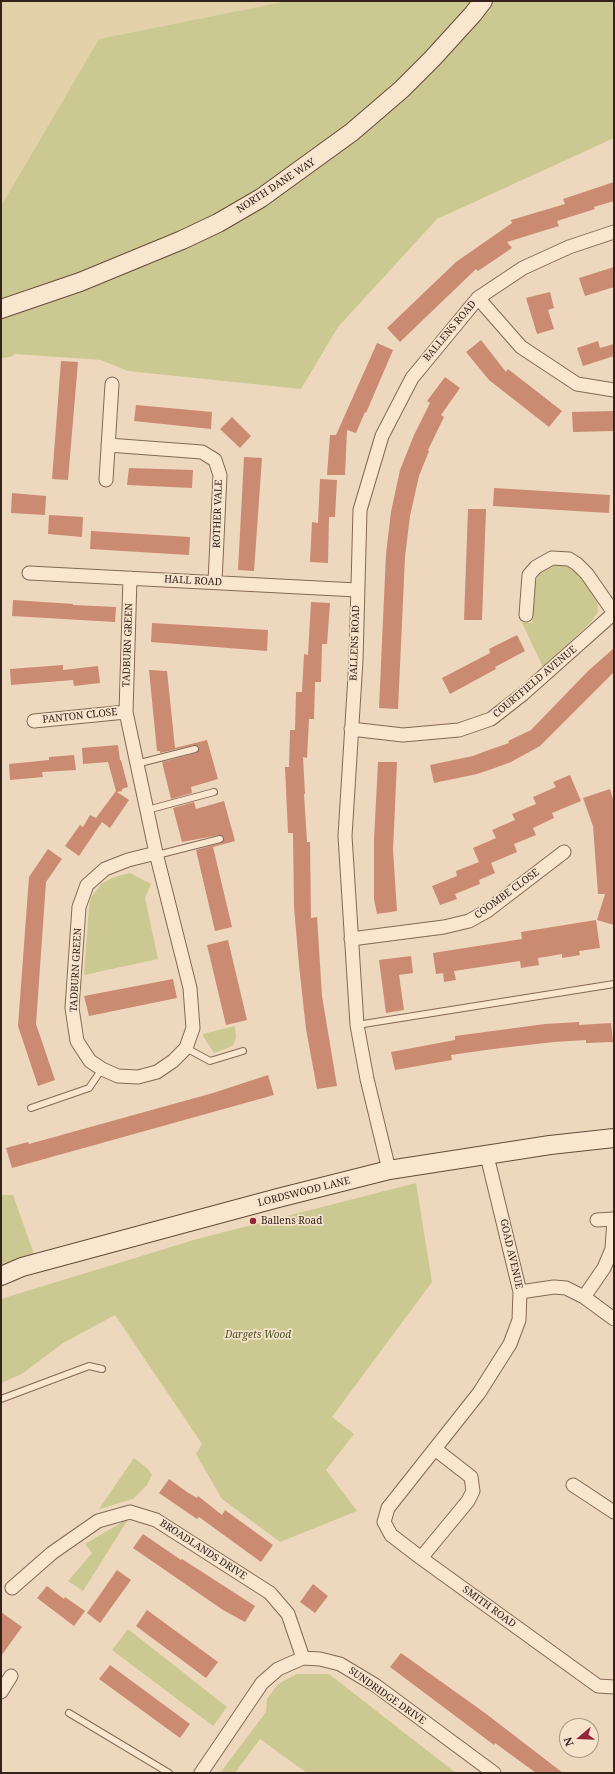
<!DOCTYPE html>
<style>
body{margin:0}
#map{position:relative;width:615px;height:1774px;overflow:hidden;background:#edd8bd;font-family:"Noto Serif",serif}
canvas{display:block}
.frame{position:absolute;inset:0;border:2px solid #34231b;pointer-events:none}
.north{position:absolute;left:559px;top:1718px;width:40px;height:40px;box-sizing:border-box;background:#f5e3cc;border:1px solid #a89685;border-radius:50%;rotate:251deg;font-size:11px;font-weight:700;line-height:16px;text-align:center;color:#34231b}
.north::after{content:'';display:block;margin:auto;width:14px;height:18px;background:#932737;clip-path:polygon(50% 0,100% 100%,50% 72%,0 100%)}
</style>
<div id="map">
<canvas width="615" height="1774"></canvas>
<div class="frame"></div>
<div class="north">N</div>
</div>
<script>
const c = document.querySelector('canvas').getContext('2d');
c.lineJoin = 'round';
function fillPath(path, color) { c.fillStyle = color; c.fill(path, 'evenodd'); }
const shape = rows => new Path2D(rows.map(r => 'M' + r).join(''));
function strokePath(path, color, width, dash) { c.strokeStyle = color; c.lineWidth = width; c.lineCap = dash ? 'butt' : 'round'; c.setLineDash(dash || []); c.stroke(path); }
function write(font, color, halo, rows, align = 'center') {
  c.font = font + ' "Noto Serif",serif'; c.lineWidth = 3.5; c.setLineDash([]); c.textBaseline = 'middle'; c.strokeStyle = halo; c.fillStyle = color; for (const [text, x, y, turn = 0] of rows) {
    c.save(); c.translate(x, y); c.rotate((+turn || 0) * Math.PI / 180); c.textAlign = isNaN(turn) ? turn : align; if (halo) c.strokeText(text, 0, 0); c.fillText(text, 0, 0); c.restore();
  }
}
fillPath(shape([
 [1,1,287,1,99,39,1,206]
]), '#e3d1aa');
fillPath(shape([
 [287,1,614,1,614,138,437,219,338,327,301,389,128,371,101,360,15,354,11,357,1,358,1,206,99,39],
 [554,564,566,564,579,573,592,591,597,602,598,612,591,622,543,667,522,623,532,623,535,583,539,575,545,568],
 [130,873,151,884,145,898,158,959,84,975,89,907,91,898,101,884,114,877],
 [235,1026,236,1038,233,1045,228,1048,214,1053,203,1036,203,1034],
 [416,1183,432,1282,332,1417,354,1434,326,1470,357,1511,280,1542,222,1499,196,1454,202,1444,115,1315,63,1343,22,1374,1,1383,1,1299,197,1239],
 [1,1195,13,1195,34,1254,1,1265],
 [134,1458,148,1469,152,1475,147,1485,133,1499,99,1509],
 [129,1518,83,1591,68,1581,92,1553,85,1544],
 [128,1629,227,1707,213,1726,112,1650],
 [297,1674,329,1674,456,1773,307,1773,260,1739,235,1773,220,1773,266,1712,267,1699,278,1684]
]), '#cbc991');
fillPath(shape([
 [614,182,614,201,594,207,595,209,557,221,559,226,507,242,512,248,478,271,476,269,400,342,387,328,456,262,512,223,511,220,565,204,563,199],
 [614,267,614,287,585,296,579,278],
 [550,292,554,308,548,310,554,329,537,334,526,298],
 [481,340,506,372,508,369,562,411,549,427,489,380,466,352],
 [598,341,600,348,614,344,614,356,583,366,577,348],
 [377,343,393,350,366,413,365,412,356,433,347,430,345,475,327,475,330,435,336,435],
 [61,361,78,362,68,480,52,479],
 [445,377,460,388,441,415,444,417,428,450,429,451,419,476,410,516,405,557,398,709,379,708,386,554,391,512,400,470,414,435,430,403,427,401],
 [136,405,212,412,211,429,134,421],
 [614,411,614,431,573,432,572,412],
 [232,417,251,436,240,448,220,429],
 [244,457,262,458,254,571,238,570],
 [129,468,193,470,192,488,127,485],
 [320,479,337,480,335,517,329,517,328,563,310,562,312,522,318,523],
 [494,488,610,495,609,513,493,506],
 [12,493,46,496,45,515,11,513],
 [468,509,486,509,482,620,464,620],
 [49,515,83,517,82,537,48,534],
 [91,531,190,537,189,555,90,549],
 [13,600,73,604,73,605,116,607,115,622,12,616],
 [311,602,330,603,327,644,322,644,321,682,315,682,314,719,309,719,307,758,303,757,305,794,304,794,307,842,310,842,311,918,317,917,322,996,337,1086,317,1089,306,1029,299,965,294,907,293,833,288,833,285,767,289,767,290,730,295,730,296,692,302,692,304,654,308,655],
 [152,623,268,630,267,651,151,642],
 [517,635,525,651,495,667,496,669,450,694,442,678,490,653,489,649],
 [614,648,614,672,540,746,511,762,492,769,477,774,434,783,430,765,473,756,486,751,509,743,508,741,531,730,588,671],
 [63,665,63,670,98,666,100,683,74,686,73,680,11,685,10,669],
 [149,670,167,671,175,748,207,740,218,779,191,787,192,793,171,799,162,762,196,753,199,748,198,746,194,745,160,753,160,751,157,751],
 [118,745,120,760,121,760,128,787,122,789,122,791,117,792,129,800,110,828,102,822,79,856,65,846,80,825,83,827,90,815,96,818,116,791,108,762,83,764,82,748],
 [74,755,76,770,42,772,43,777,10,780,9,764,49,760,49,757],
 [378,762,397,762,393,850,397,911,377,914,374,899,374,840],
 [570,775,581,801,552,813,554,818,533,828,536,835,514,844,517,852,491,863,495,873,479,880,480,884,455,894,457,899,440,905,432,886,457,876,456,871,479,862,473,848,496,838,492,830,515,820,512,814,536,804,533,797,556,787,553,782],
 [610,789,614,802,614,925,597,920,605,894,598,894,593,826,583,798],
 [224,801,235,841,213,847,232,927,215,931,196,850,221,843,224,841,224,838,219,835,182,842,173,808,194,802,196,809],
 [48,849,62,859,46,882,36,1024,55,1080,38,1086,18,1026,29,877],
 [596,920,600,948,579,951,580,955,562,958,562,954,538,958,539,965,521,968,520,961,454,971,456,980,444,982,443,973,436,974,433,953,522,939,521,932],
 [228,940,247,1020,226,1025,207,945],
 [411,956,413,973,399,975,404,1010,386,1013,379,960],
 [173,979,177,998,89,1016,84,996],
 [579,1022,579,1025,611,1023,613,1042,586,1043,586,1040,554,1042,493,1049,451,1055,452,1060,395,1070,391,1052,455,1040,455,1036,545,1024],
 [268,1075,274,1095,12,1168,6,1148,28,1142,29,1144,213,1093],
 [169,1479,187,1492,197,1498,198,1496,222,1515,225,1510,273,1545,261,1562,199,1517,197,1519,159,1493],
 [143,1534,181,1560,182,1559,255,1606,245,1622,223,1610,133,1548],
 [117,1570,131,1580,100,1623,87,1613],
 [313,1584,328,1596,315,1613,300,1602],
 [47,1586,64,1599,65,1597,85,1611,74,1626,37,1598],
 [147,1610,218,1662,206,1678,136,1626],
 [1,1612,22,1627,1,1656],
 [401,1653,485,1713,563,1773,536,1773,495,1743,494,1745,390,1667],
 [110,1665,190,1724,180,1738,99,1679]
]), '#cb8a72');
const lane = shape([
 [136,764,195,749],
 [147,810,214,792],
 [157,855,220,839],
 [357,1025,614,984],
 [186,1048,210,1061,243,1051],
 [31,1108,89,1088,102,1069],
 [1,1399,89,1366,102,1369],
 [69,1713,169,1773]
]);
const street = shape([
 [478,298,521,347,577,384,614,390],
 [108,445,202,452,215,460,220,475,215,582],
 [106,480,112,384],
 [29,573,357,590],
 [130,578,126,712,156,853,190,988,193,1028,186,1048,173,1061,157,1072,138,1077,118,1076,102,1069,90,1061,77,1041,72,1008,79,907,87,885,105,869,128,860,156,853],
 [526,615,529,575,536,567,552,558,569,559,577,564,587,574,614,613],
 [34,721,126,712],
 [351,729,403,735,459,730,491,719,523,694,614,613],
 [351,939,444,927,469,921,487,911,564,852],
 [487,1156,520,1292,519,1320,510,1344,479,1393,388,1508,384,1522,391,1535,421,1558,598,1686,614,1687],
 [389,1170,367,1079,357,1025,345,836,356,660,360,510,382,436,412,378,478,298,523,268,569,247,614,232],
 [597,1220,613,1219],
 [520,1292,554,1287,566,1288,584,1297,614,1319],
 [584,1297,604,1268,612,1249,614,1219],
 [573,1485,614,1512],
 [421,1558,468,1501,473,1491,471,1477,435,1449],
 [12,1588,52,1553,98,1521,130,1512,156,1520,270,1593,288,1614,303,1658],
 [1,1692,11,1676],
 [201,1773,262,1683,278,1669,303,1658,320,1659,340,1664,375,1685,494,1773]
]);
const secondary = shape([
 [1,309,80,282,182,240,218,223,261,198,352,132,402,89,432,59,473,14,483,1],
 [1,1276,22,1267,278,1198,389,1170,550,1145,614,1138]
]);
strokePath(lane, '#846856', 8);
strokePath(street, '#846856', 15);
strokePath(secondary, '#66493a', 20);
strokePath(lane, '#f8e6cf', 6);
strokePath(street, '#f8e6cf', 13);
strokePath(secondary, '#f8e6cf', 18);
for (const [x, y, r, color] of [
 [253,1221,4,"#932737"]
]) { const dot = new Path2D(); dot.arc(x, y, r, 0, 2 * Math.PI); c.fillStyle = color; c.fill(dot); strokePath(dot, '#f5e3cc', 1.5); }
write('10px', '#34231b', '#f5e3cc', [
 ["NORTH DANE WAY",276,186,-33],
 ["BALLENS ROAD",450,331,-50],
 ["ROTHER VALE",218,514,-88],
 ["HALL ROAD",193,581,3],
 ["BALLENS ROAD",355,643,-88],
 ["TADBURN GREEN",128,645,-88],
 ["COURTFIELD AVENUE",535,682,-40],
 ["PANTON CLOSE",80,716,-6],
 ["COOMBE CLOSE",507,894,-36],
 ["TADBURN GREEN",76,970,-87],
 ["LORDSWOOD LANE",304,1192,-14],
 ["GOAD AVENUE",511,1254,77],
 ["BROADLANDS DRIVE",203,1550,33],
 ["SMITH ROAD",489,1607,36],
 ["SUNDRIDGE DRIVE",387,1696,35]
]);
write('10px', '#34231b', '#f5e3cc', [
 ["Ballens Road",261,1221]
], 'left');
write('italic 10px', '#4b5022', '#f5e3cc', [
 ["Dargets Wood",258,1335]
]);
</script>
